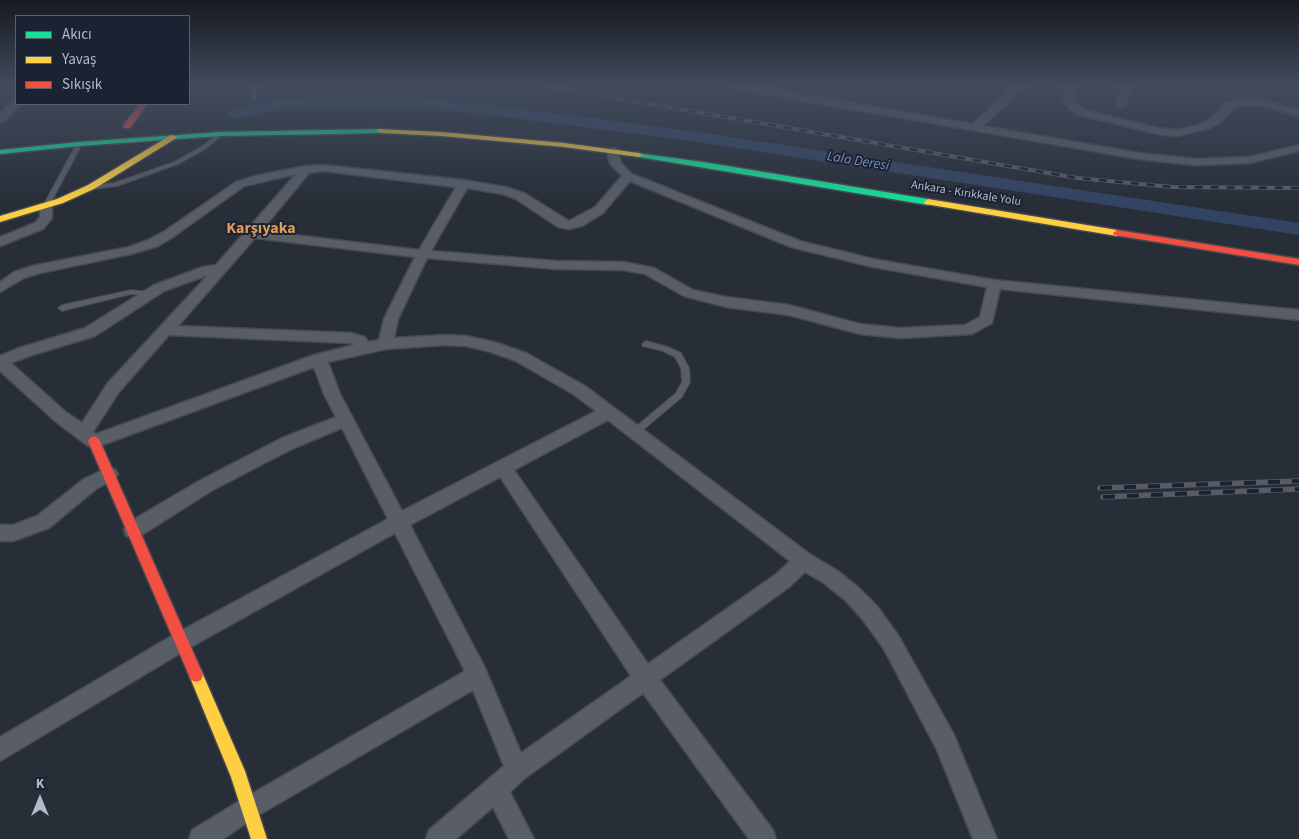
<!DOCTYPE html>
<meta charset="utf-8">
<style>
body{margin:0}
#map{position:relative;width:1299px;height:839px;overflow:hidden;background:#282e38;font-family:"Source Sans 3",sans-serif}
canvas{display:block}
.legend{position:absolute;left:15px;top:15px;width:175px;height:90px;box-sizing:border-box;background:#1b2333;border:1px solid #575f6f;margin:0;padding:6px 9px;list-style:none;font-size:15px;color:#b1b9ca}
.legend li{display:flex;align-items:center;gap:10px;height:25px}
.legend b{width:25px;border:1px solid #575f6f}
.north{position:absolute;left:15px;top:774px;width:50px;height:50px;-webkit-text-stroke:4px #1b2333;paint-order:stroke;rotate:0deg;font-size:14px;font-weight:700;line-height:20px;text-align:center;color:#b1b9ca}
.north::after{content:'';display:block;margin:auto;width:18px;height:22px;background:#b1b9ca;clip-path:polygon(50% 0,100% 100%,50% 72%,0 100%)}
</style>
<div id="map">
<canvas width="1299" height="839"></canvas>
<ul class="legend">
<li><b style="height:6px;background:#16e098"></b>Akıcı</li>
<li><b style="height:6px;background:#ffcf43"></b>Yavaş</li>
<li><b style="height:6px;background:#f24e42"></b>Sıkışık</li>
</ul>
<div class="north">K</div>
</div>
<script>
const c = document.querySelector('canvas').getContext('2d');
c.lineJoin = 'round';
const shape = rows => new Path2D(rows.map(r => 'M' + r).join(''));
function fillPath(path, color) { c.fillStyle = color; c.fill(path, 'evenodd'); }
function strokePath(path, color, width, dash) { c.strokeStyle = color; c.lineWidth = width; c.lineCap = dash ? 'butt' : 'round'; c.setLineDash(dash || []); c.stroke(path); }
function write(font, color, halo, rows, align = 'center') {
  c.font = font + ' "Source Sans 3",sans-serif'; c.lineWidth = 4; c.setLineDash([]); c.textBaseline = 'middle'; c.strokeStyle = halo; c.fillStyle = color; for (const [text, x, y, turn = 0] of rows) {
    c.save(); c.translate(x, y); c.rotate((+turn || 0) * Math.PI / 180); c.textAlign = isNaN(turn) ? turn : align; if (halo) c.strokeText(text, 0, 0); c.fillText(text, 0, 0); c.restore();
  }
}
fillPath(shape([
 [346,96,407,97,482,104,691,131,1299,223,1299,235,691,141,482,114,407,107,346,106,278,110,237,118,231,117,228,113,231,109,278,100,346,96]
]), '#334463');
const lane = shape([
 [250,86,256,86,257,100,252,99,250,86],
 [218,133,223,134,207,148,178,164,117,186,92,189,89,187,92,185,114,183,174,162,203,146,218,133],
 [77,143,82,144,49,206,48,207,44,207,43,206,77,143],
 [131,290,148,292,152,294,148,296,131,294,62,311,58,308,62,305,131,290],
 [646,341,668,347,681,353,689,368,690,382,682,397,638,434,635,435,632,434,631,432,632,430,676,393,682,382,681,368,675,357,663,351,643,346,642,344,646,341]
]);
const street = shape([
 [730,86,754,86,973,124,1014,86,1025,86,983,126,1139,153,1196,159,1249,157,1299,145,1299,151,1249,163,1196,165,1139,159,735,89,730,86],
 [1063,86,1073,86,1074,101,1084,110,1158,128,1177,130,1202,124,1215,116,1226,103,1240,99,1263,100,1299,110,1299,116,1263,106,1241,105,1234,107,1223,120,1210,128,1177,136,1158,134,1076,114,1064,102,1063,86],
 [1121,86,1131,86,1126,105,1121,108,1116,105,1121,86],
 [16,100,16,104,21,104,4,121,0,122,0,113,12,101,16,100],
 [613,148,617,149,621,163,632,174,800,241,873,259,994,280,1299,310,1299,320,1000,289,992,323,972,334,900,338,860,334,789,315,726,307,684,296,645,274,623,270,556,269,427,258,398,319,394,338,444,335,466,336,494,342,526,353,585,386,811,555,838,571,859,588,877,606,898,635,954,735,997,839,973,839,937,750,884,649,863,620,845,600,824,583,805,572,789,587,660,680,773,830,776,839,749,839,643,693,525,778,510,792,534,839,509,839,493,807,456,839,426,839,429,830,504,766,473,690,257,816,223,839,189,839,192,830,241,800,465,671,395,533,189,648,0,761,0,737,175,634,388,519,342,428,294,448,253,469,211,491,140,536,133,538,126,536,124,530,126,524,199,481,282,438,336,417,324,394,314,367,94,448,88,446,55,421,0,371,0,356,19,348,85,328,154,285,203,267,216,265,296,174,244,186,173,237,158,246,131,254,40,273,24,278,0,292,0,282,14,272,32,266,129,247,148,240,165,231,236,182,255,176,306,166,324,165,463,180,505,187,524,193,569,221,595,207,622,176,610,164,607,151,613,148],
 [324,171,456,187,419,250,261,231,309,173,324,171],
 [630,181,791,247,873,267,987,287,980,317,965,325,900,328,860,324,789,305,726,297,693,290,654,268,623,262,556,261,431,251,467,188,503,194,516,199,558,227,569,229,582,226,603,213,630,181],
 [255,238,415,257,384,319,379,340,368,342,365,337,351,333,178,326,255,238],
 [208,275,107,384,82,423,67,413,11,363,29,356,95,336,164,291,208,275],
 [169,335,350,343,354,345,314,355,96,434,93,432,119,392,169,335],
 [444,345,466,346,491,352,516,361,573,394,596,411,402,511,340,394,328,362,386,349,444,345],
 [608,420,790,561,775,575,648,664,514,470,608,420],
 [500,477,631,676,521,753,485,668,410,525,500,477],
 [46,202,52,206,52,218,43,229,0,246,0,237,35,223,40,217,40,206,46,202],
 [109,467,115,469,118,474,115,479,96,489,49,528,13,541,0,541,0,525,13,525,37,516,84,479,109,467]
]);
const fast = shape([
 [381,129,385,131,384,133,220,136,79,146,0,154,0,150,79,142,220,132,381,129],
 [636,153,703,162,928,199,932,202,928,205,639,157,636,157,636,153]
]);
const slow = shape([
 [378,129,441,132,564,143,639,153,643,155,639,157,564,147,441,136,381,133,377,131,378,129],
 [171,135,178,137,94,189,63,203,0,222,0,216,57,199,88,185,171,135],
 [928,199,1117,230,1121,233,1117,236,925,204,924,202,928,199],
 [196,668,201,670,245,771,267,839,251,839,231,777,189,675,191,670,196,668]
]);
const jam = shape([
 [140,104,147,104,130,128,124,128,123,126,140,104],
 [1117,230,1299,259,1299,265,1114,235,1113,233,1117,230],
 [94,436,98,438,100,441,201,670,203,675,201,680,196,682,191,680,88,441,90,438,94,436]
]);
strokePath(lane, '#454951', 2);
strokePath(street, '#454951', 3);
strokePath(fast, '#454951', 3);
strokePath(slow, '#454951', 3);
strokePath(jam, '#454951', 3);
fillPath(lane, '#585d66');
fillPath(street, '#585d66');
fillPath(fast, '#16e098');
fillPath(slow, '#ffcf43');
fillPath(jam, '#f24e42');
const railFar1 = shape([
 [547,86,1077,178,1172,187,1299,188]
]);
const rail = shape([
 [1100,488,1299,481],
 [1103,497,1299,489]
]);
strokePath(railFar1, '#575b63', 4);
strokePath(rail, '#575b63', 5.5);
strokePath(railFar1, '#1b2333', 2.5, [8]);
strokePath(rail, '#1b2333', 4, [12]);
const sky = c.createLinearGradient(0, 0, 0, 204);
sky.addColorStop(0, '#16191f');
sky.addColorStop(0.42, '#424c5e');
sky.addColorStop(1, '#424c5e00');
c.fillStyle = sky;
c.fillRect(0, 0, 1299, 204);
write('12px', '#b1b9ca', '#1b2333', [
 ["Ankara - Kırıkkale Yolu",966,194,9]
]);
write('italic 14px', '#778db4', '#1b2333', [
 ["Lala Deresi",858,162,9]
]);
write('bold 16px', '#dd9c59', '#1b2333', [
 ["Karşıyaka",261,229]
]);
</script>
